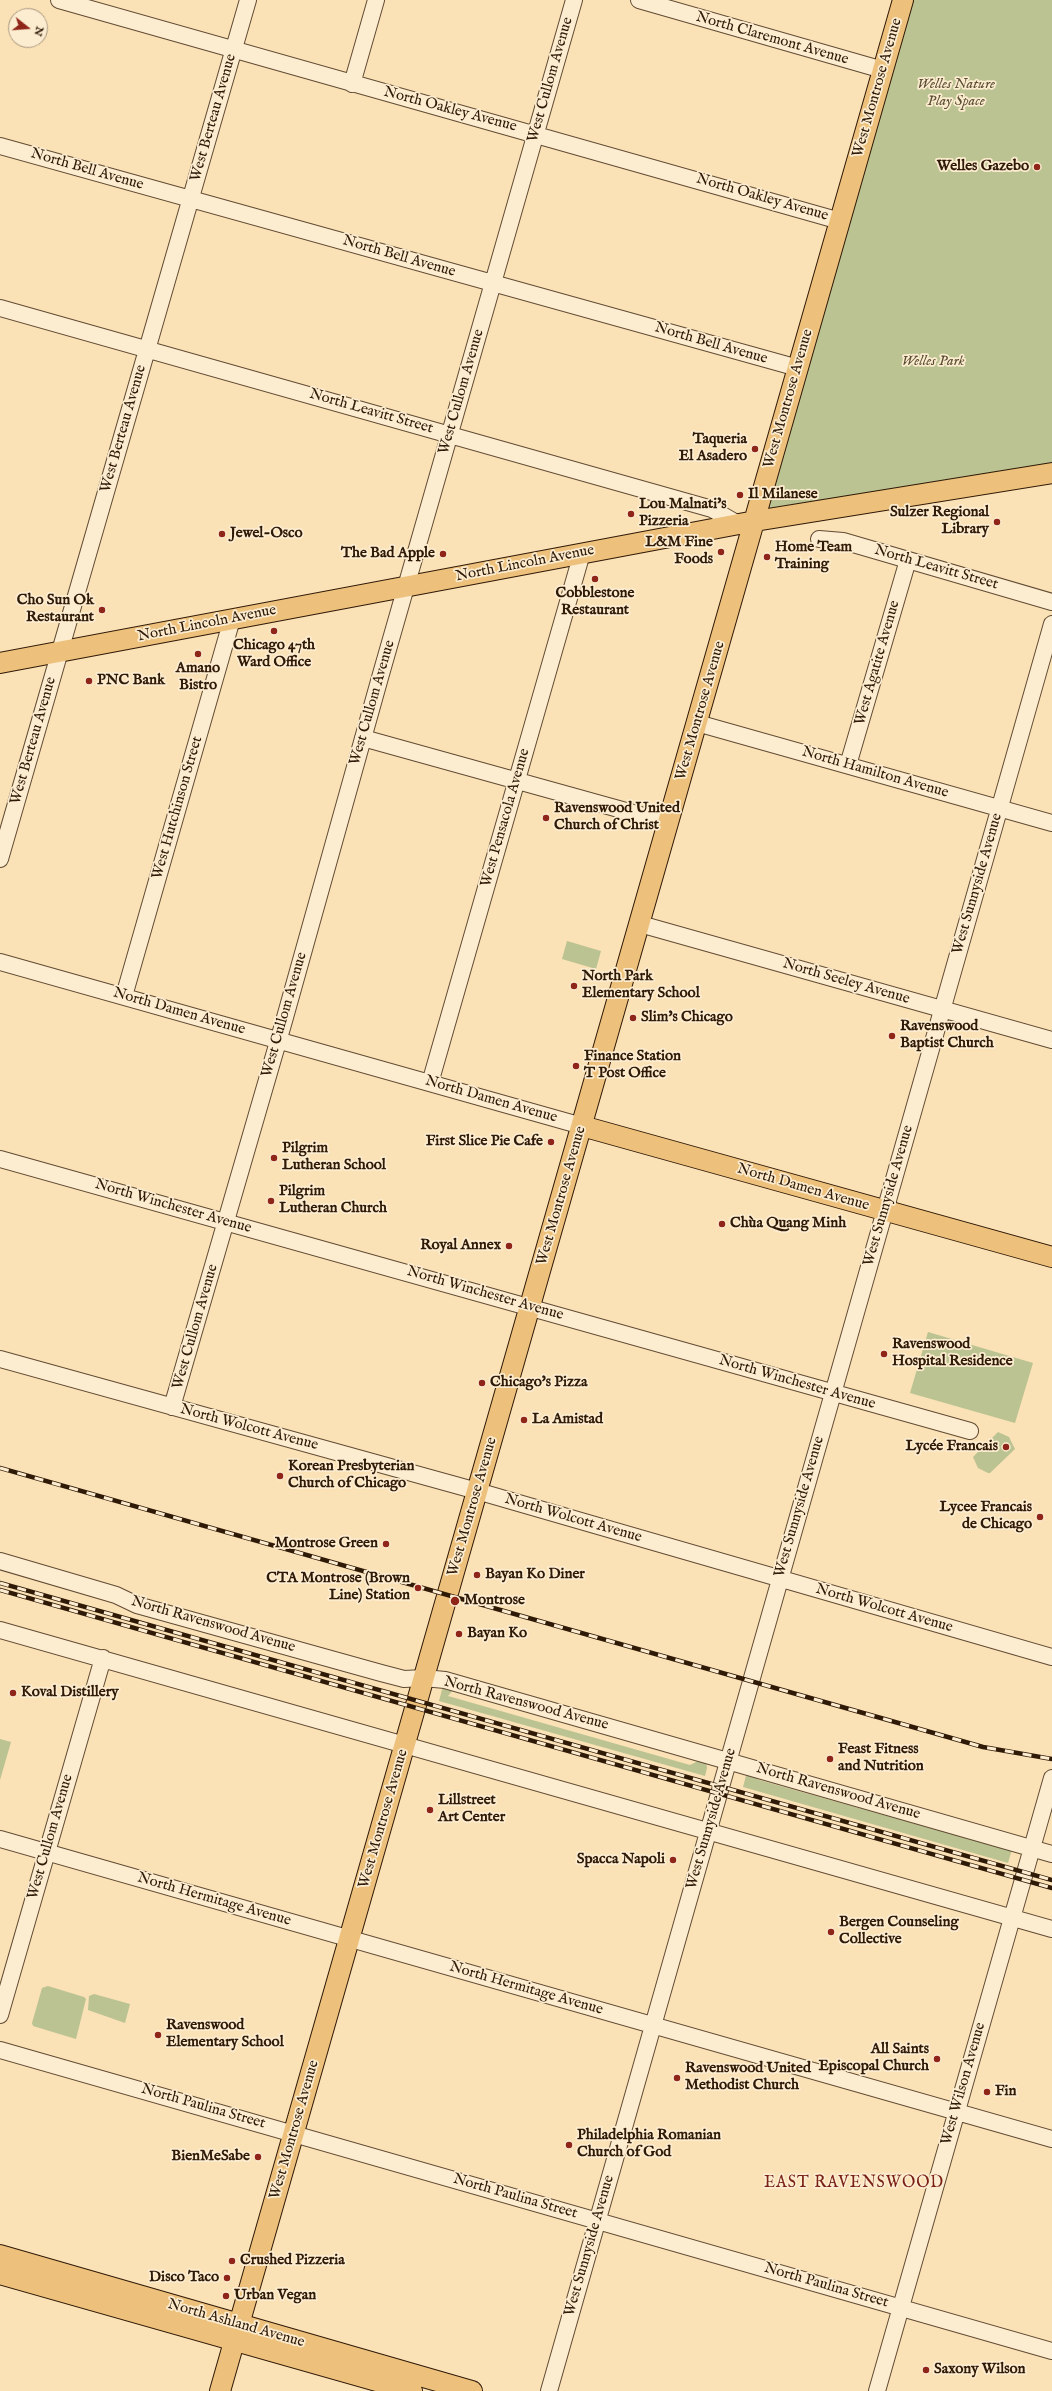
<!DOCTYPE html>
<meta charset="utf-8">
<style>
body{margin:0}
#map{position:relative;width:1052px;height:2391px;overflow:hidden;background:#fae1b6;font-family:"IM FELL English",serif}
canvas{display:block}
.north{position:absolute;left:8px;top:8px;width:40px;height:40px;box-sizing:border-box;background:#fcecd0;border:1px solid #aa9880;border-radius:50%;rotate:107deg;font-size:11px;font-weight:700;line-height:16px;text-align:center;color:#2f1907}
.north::after{content:'';display:block;margin:auto;width:14px;height:18px;background:#8f2418;clip-path:polygon(50% 0,100% 100%,50% 72%,0 100%)}
</style>
<div id="map">
<canvas width="1052" height="2391"></canvas>
<div class="north">N</div>
</div>
<script>
const c = document.querySelector('canvas').getContext('2d');
c.lineJoin = 'round';
function fillPath(path, color) { c.fillStyle = color; c.fill(path, 'evenodd'); }
const shape = rows => new Path2D(rows.map(r => 'M' + r).join(''));
function strokePath(path, color, width, dash) { c.strokeStyle = color; c.lineWidth = width; c.lineCap = dash ? 'butt' : 'round'; c.setLineDash(dash || []); c.stroke(path); }
function write(font, color, halo, rows, align = 'center') {
  c.font = font + ' "IM FELL English",serif'; c.lineWidth = 3.5; c.setLineDash([]); c.textBaseline = 'middle'; c.strokeStyle = halo; c.fillStyle = color; for (const [text, x, y, turn = 0] of rows) {
    c.save(); c.translate(x, y); c.rotate((+turn || 0) * Math.PI / 180); c.textAlign = isNaN(turn) ? turn : align; if (halo) c.strokeText(text, 0, 0); c.fillText(text, 0, 0); c.restore();
  }
}
fillPath(shape([
 [913,0,1052,0,1052,465,768,508],
 [567,941,601,951,596,969,562,959],
 [928,1332,1033,1363,1015,1423,910,1393],
 [998,1432,1009,1437,1015,1449,990,1473,988,1473,978,1468,973,1457],
 [443,1686,454,1689,448,1696,690,1765,702,1759,706,1760,707,1768,705,1776,439,1701],
 [0,1739,11,1742,0,1780],
 [747,1772,759,1780,994,1846,1013,1846,1008,1863,743,1787],
 [48,1986,84,1997,86,1999,76,2039,33,2026,32,2023,42,1988],
 [94,1994,130,2004,125,2023,88,2010,89,1996]
]), '#bac391');
const minor = shape([
 [59,0,840,221],
 [639,0,883,70],
 [352,84,376,0],
 [0,146,798,368],
 [0,308,712,509,738,524],
 [819,539,843,541,1052,602],
 [697,723,1052,823],
 [363,738,669,823],
 [848,765,908,560],
 [0,859,248,0],
 [640,924,1052,1040],
 [0,962,582,1126],
 [124,996,232,619],
 [430,1083,582,553],
 [0,1159,970,1431],
 [0,1359,477,1491,1052,1657],
 [172,1407,284,1021,381,674,574,0],
 [0,1561,116,1595,137,1605,381,1673,404,1679,424,1678,445,1680,1052,1854],
 [0,1630,1052,1929],
 [0,1839,1052,2139],
 [0,2015,103,1658],
 [0,2050,1052,2351],
 [549,2391,1052,624],
 [877,2391,1052,1778]
]);
const major = shape([
 [0,663,755,521,1052,473],
 [582,1126,1052,1257],
 [0,2255,472,2391],
 [0,2274,412,2391],
 [220,2391,903,0]
]);
strokePath(minor, '#624b33', 18);
strokePath(major, '#2f1907', 22);
strokePath(minor, '#fcecd0', 16);
strokePath(major, '#edc07b', 20);
const rail = shape([
 [0,1468,983,1747,1052,1759],
 [0,1583,1052,1880],
 [0,1590,1052,1888]
]);
strokePath(rail, '#2f1907', 4.5);
strokePath(rail, '#fcecd0', 3, [9]);
for (const [x, y, r, color] of [
 [1037,167,4,"#8f2418"],
 [755,449,4,"#8f2418"],
 [740,495,4,"#8f2418"],
 [631,514,4,"#8f2418"],
 [997,522,4,"#8f2418"],
 [222,534,4,"#8f2418"],
 [721,552,4,"#8f2418"],
 [443,554,4,"#8f2418"],
 [767,557,4,"#8f2418"],
 [595,579,4,"#8f2418"],
 [102,610,4,"#8f2418"],
 [274,631,4,"#8f2418"],
 [198,654,4,"#8f2418"],
 [89,681,4,"#8f2418"],
 [546,818,4,"#8f2418"],
 [574,986,4,"#8f2418"],
 [633,1018,4,"#8f2418"],
 [892,1036,4,"#8f2418"],
 [576,1066,4,"#8f2418"],
 [551,1142,4,"#8f2418"],
 [274,1158,4,"#8f2418"],
 [271,1201,4,"#8f2418"],
 [722,1224,4,"#8f2418"],
 [509,1246,4,"#8f2418"],
 [884,1354,4,"#8f2418"],
 [482,1383,4,"#8f2418"],
 [524,1420,4,"#8f2418"],
 [1006,1447,4,"#8f2418"],
 [280,1476,4,"#8f2418"],
 [1040,1517,4,"#8f2418"],
 [386,1544,4,"#8f2418"],
 [477,1575,4,"#8f2418"],
 [418,1588,4,"#8f2418"],
 [455,1601,5,"#8f2418"],
 [459,1634,4,"#8f2418"],
 [13,1693,4,"#8f2418"],
 [830,1759,4,"#8f2418"],
 [430,1810,4,"#8f2418"],
 [673,1860,4,"#8f2418"],
 [831,1932,4,"#8f2418"],
 [158,2035,4,"#8f2418"],
 [937,2059,4,"#8f2418"],
 [677,2078,4,"#8f2418"],
 [987,2092,4,"#8f2418"],
 [569,2145,4,"#8f2418"],
 [258,2157,4,"#8f2418"],
 [232,2261,4,"#8f2418"],
 [227,2278,4,"#8f2418"],
 [226,2296,4,"#8f2418"],
 [926,2370,4,"#8f2418"]
]) { const dot = new Path2D(); dot.arc(x, y, r, 0, 2 * Math.PI); c.fillStyle = color; c.fill(dot); strokePath(dot, '#fcecd0', 1.5); }
write('15px', '#2f1907', '#fcecd0', [
 ["North Claremont Avenue",772,39,16],
 ["West Cullom Avenue",551,80,-74],
 ["West Montrose Avenue",878,88,-74],
 ["North Oakley Avenue",450,110,15],
 ["West Berteau Avenue",214,118,-74],
 ["North Bell Avenue",87,170,16],
 ["North Oakley Avenue",762,198,16],
 ["North Bell Avenue",399,257,16],
 ["North Bell Avenue",711,344,16],
 ["West Cullom Avenue",462,392,-74],
 ["West Montrose Avenue",789,399,-74],
 ["North Leavitt Street",371,412,16],
 ["West Berteau Avenue",124,429,-74],
 ["North Lincoln Avenue",525,564,-11],
 ["North Leavitt Street",936,568,16],
 ["North Lincoln Avenue",207,624,-11],
 ["West Agatite Avenue",878,663,-74],
 ["West Cullom Avenue",373,703,-74],
 ["West Montrose Avenue",701,711,-74],
 ["West Berteau Avenue",34,741,-74],
 ["North Hamilton Avenue",875,773,16],
 ["West Hutchinson Street",178,808,-74],
 ["West Pensacola Avenue",506,818,-74],
 ["West Sunnyside Avenue",978,884,-74],
 ["North Seeley Avenue",846,982,16],
 ["North Damen Avenue",179,1012,16],
 ["West Cullom Avenue",285,1015,-74],
 ["North Damen Avenue",491,1100,16],
 ["North Damen Avenue",803,1188,16],
 ["West Montrose Avenue",562,1196,-74],
 ["West Sunnyside Avenue",889,1196,-74],
 ["North Winchester Avenue",173,1207,16],
 ["North Winchester Avenue",485,1294,16],
 ["West Cullom Avenue",196,1327,-74],
 ["North Winchester Avenue",797,1383,16],
 ["North Wolcott Avenue",249,1428,15],
 ["West Montrose Avenue",473,1507,-74],
 ["West Sunnyside Avenue",800,1507,-74],
 ["North Wolcott Avenue",573,1519,16],
 ["North Wolcott Avenue",884,1609,16],
 ["North Ravenswood Avenue",213,1625,16],
 ["North Ravenswood Avenue",526,1704,15],
 ["North Ravenswood Avenue",838,1792,16],
 ["West Montrose Avenue",384,1819,-74],
 ["West Sunnyside Avenue",712,1819,-74],
 ["West Cullom Avenue",51,1837,-74],
 ["North Hermitage Avenue",214,1900,16],
 ["North Hermitage Avenue",526,1989,16],
 ["West Wilson Avenue",964,2084,-74],
 ["North Paulina Street",203,2107,16],
 ["West Montrose Avenue",295,2130,-74],
 ["North Paulina Street",515,2197,16],
 ["West Sunnyside Avenue",590,2246,-74],
 ["North Paulina Street",826,2286,16],
 ["North Ashland Avenue",236,2324,16]
]);
write('italic 15px', '#594c30', '#fcecd0', [
 ["Welles Nature",956,85],
 ["Play Space",956,102],
 ["Welles Park",933,362]
]);
write('bold 15px', '#2f1907', '#fcecd0', [
 ["Welles Gazebo",1029,167,"right"],
 ["Taqueria",747,440,"right"],
 ["El Asadero",747,457,"right"],
 ["Il Milanese",748,495],
 ["Lou Malnati's",639,505],
 ["Pizzeria",639,522],
 ["Sulzer Regional",989,513,"right"],
 ["Library",989,530,"right"],
 ["Jewel-Osco",230,534],
 ["L&M Fine",713,543,"right"],
 ["Foods",713,560,"right"],
 ["Home Team",775,548],
 ["Training",775,565],
 ["The Bad Apple",435,554,"right"],
 ["Cobblestone",595,594,"center"],
 ["Restaurant",595,611,"center"],
 ["Cho Sun Ok",94,601,"right"],
 ["Restaurant",94,618,"right"],
 ["Chicago 47th",274,646,"center"],
 ["Ward Office",274,663,"center"],
 ["Amano",198,669,"center"],
 ["Bistro",198,686,"center"],
 ["PNC Bank",97,681],
 ["Ravenswood United",554,809],
 ["Church of Christ",554,826],
 ["North Park",582,977],
 ["Elementary School",582,994],
 ["Slim's Chicago",641,1018],
 ["Ravenswood",900,1027],
 ["Baptist Church",900,1044],
 ["Finance Station",584,1057],
 ["T Post Office",584,1074],
 ["First Slice Pie Cafe",543,1142,"right"],
 ["Pilgrim",282,1149],
 ["Lutheran School",282,1166],
 ["Pilgrim",279,1192],
 ["Lutheran Church",279,1209],
 ["Chùa Quang Minh",730,1224],
 ["Royal Annex",501,1246,"right"],
 ["Ravenswood",892,1345],
 ["Hospital Residence",892,1362],
 ["Chicago's Pizza",490,1383],
 ["La Amistad",532,1420],
 ["Lycée Francais",998,1447,"right"],
 ["Korean Presbyterian",288,1467],
 ["Church of Chicago",288,1484],
 ["Lycee Francais",1032,1508,"right"],
 ["de Chicago",1032,1525,"right"],
 ["Montrose Green",378,1544,"right"],
 ["Bayan Ko Diner",485,1575],
 ["CTA Montrose (Brown",410,1579,"right"],
 ["Line) Station",410,1596,"right"],
 ["Montrose",464,1601],
 ["Bayan Ko",467,1634],
 ["Koval Distillery",21,1693],
 ["Feast Fitness",838,1750],
 ["and Nutrition",838,1767],
 ["Lillstreet",438,1801],
 ["Art Center",438,1818],
 ["Spacca Napoli",665,1860,"right"],
 ["Bergen Counseling",839,1923],
 ["Collective",839,1940],
 ["Ravenswood",166,2026],
 ["Elementary School",166,2043],
 ["All Saints",929,2050,"right"],
 ["Episcopal Church",929,2067,"right"],
 ["Ravenswood United",685,2069],
 ["Methodist Church",685,2086],
 ["Fin",995,2092],
 ["Philadelphia Romanian",577,2136],
 ["Church of God",577,2153],
 ["BienMeSabe",250,2157,"right"],
 ["Crushed Pizzeria",240,2261],
 ["Disco Taco",219,2278,"right"],
 ["Urban Vegan",234,2296],
 ["Saxony Wilson",934,2370]
], 'left');
c.letterSpacing = '1px';
write('16px', '#7a1f14', '#fcecd0', [
 ["EAST RAVENSWOOD",854,2184]
]);
c.letterSpacing = '0px';
</script>
